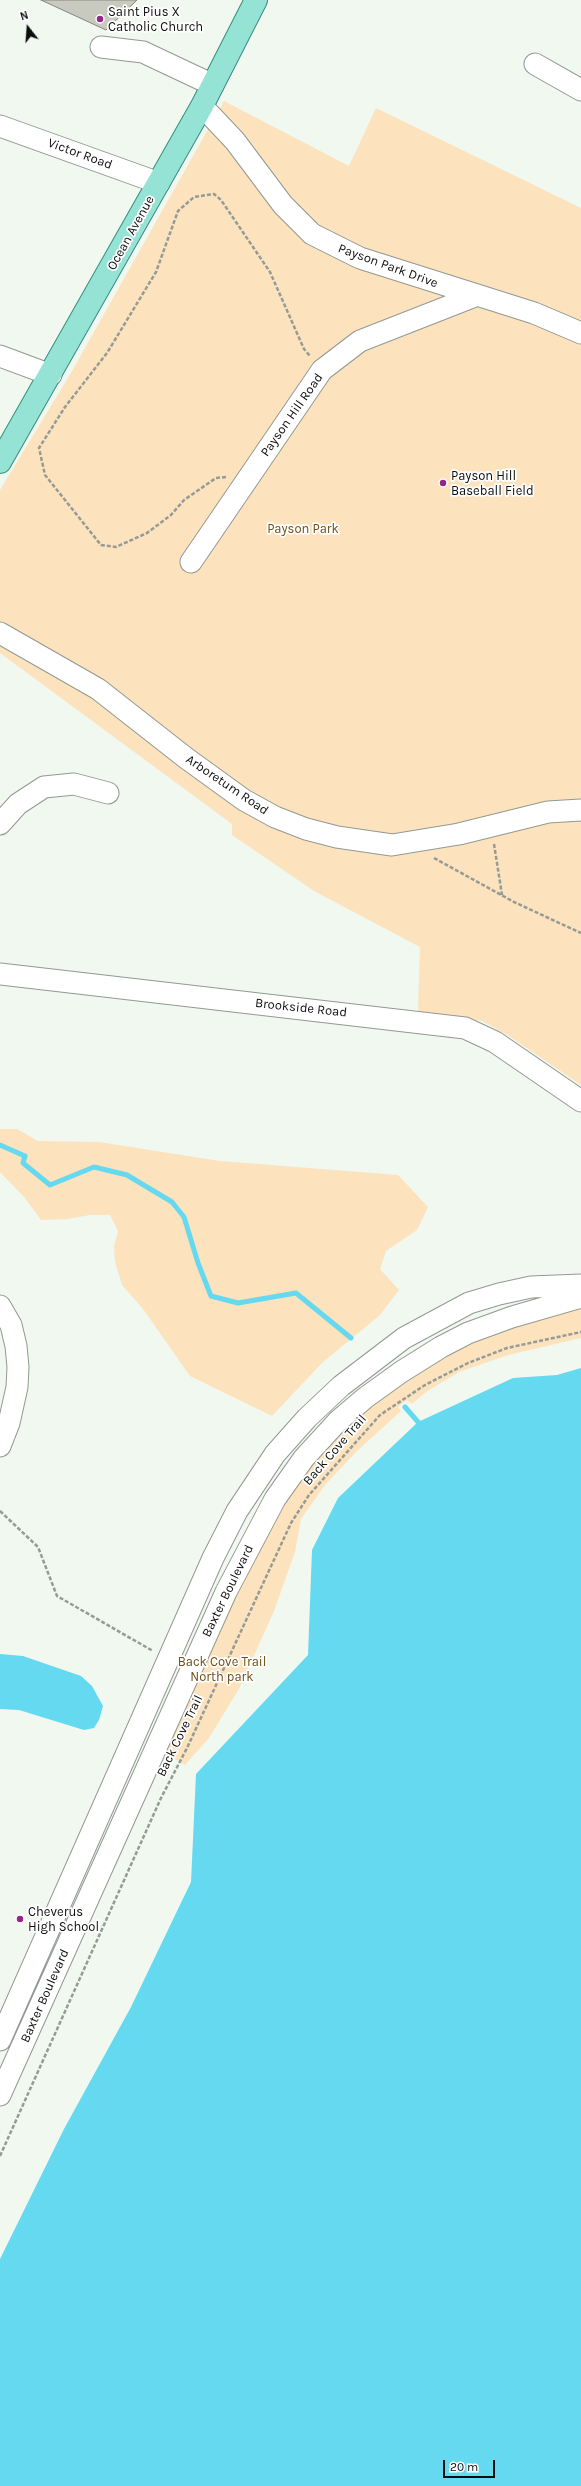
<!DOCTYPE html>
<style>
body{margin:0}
#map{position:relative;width:581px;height:2486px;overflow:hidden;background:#f0f8f0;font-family:Karla,sans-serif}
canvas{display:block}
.north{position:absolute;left:8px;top:8px;width:40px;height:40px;-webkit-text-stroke:3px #fff;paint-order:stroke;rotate:343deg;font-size:11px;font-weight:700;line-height:16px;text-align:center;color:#0c0e0c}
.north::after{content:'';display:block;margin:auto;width:14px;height:18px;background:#0c0e0c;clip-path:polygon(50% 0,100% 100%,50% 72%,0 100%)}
.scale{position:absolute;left:443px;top:2460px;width:52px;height:18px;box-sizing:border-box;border:2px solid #0c0e0c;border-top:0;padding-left:5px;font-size:12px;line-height:14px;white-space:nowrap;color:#0c0e0c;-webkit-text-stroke:3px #fff;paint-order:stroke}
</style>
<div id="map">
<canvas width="581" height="2486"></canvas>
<div class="north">N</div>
<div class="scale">20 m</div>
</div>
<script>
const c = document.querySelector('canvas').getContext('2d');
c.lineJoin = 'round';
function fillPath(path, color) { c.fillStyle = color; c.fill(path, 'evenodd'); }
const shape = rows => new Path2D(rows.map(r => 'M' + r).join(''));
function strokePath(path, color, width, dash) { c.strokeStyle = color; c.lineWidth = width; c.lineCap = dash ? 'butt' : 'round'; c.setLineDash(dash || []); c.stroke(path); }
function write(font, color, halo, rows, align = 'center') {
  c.font = font + ' Karla,sans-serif'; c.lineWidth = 3.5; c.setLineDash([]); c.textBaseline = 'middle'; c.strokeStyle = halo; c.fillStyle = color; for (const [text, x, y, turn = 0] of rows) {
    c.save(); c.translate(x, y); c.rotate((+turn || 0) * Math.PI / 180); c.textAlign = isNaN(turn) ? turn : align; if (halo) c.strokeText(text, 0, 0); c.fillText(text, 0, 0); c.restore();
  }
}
fillPath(shape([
 [224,101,349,166,376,108,581,208,581,1085,509,1036,482,1021,418,1011,420,947,314,891,232,835,232,824,0,653,0,490,68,378],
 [0,1129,17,1129,38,1141,99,1142,220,1161,398,1175,428,1207,417,1230,386,1251,380,1269,399,1290,380,1315,322,1363,272,1416,190,1376,143,1309,122,1285,115,1262,114,1247,118,1231,110,1215,90,1215,68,1219,41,1220,24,1197,0,1172],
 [581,1306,581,1338,508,1355,459,1372,426,1392,412,1404,407,1400,398,1407,401,1411,356,1452,325,1485,301,1519,295,1552,274,1611,240,1687,209,1738,185,1765,159,1750,257,1537,337,1426,470,1334]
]), '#fde2be');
fillPath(shape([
 [581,1368,581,2486,0,2486,0,2259,64,2129,131,2007,191,1882,196,1774,308,1655,312,1550,338,1498,418,1422,513,1378,557,1375],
 [0,1654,23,1656,81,1676,92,1686,103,1706,99,1720,94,1728,84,1730,19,1710,0,1709]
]), '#65d9ef');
strokePath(shape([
 [0,1145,25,1156,23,1163,50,1185,94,1167,127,1175,172,1202,184,1217,198,1263,211,1296,238,1303,296,1293,351,1338],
 [405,1407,418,1422]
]), '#65d9ef', 5);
const building = shape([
 [41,0,137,0,106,30,41,0]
]);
fillPath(building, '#c8c9bf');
strokePath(building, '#87877f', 1);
const minor = shape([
 [101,47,143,52,213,85],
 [535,64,581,90],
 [202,106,235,141,283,205,312,234,360,258,534,313,581,333],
 [0,126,159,183],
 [0,356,51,375],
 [191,562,322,370,360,341,475,296],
 [0,633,98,689,186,758,244,800,275,817,306,829,337,837,392,845,459,834,548,812,581,810],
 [0,824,18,804,44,787,74,784,108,793],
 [0,974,465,1028,495,1042,581,1101],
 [0,1306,11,1325,16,1346,18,1367,17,1387,9,1423,0,1446],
 [0,2040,213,1558,237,1511,275,1454,307,1418,341,1386,404,1338,469,1303,499,1294,531,1287,581,1285],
 [0,2095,226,1592,275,1499,304,1458,338,1421,365,1398,401,1372,441,1347,468,1333,512,1317,581,1297]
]);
const major = shape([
 [0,462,202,106,256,0]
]);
strokePath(minor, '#929992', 23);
strokePath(major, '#368d7c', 24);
strokePath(shape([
 [226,477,216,478,184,500,171,515,147,533,116,547,101,545,45,475,39,448,65,407,107,353,156,272,178,211,194,197,214,194,221,200,270,272,304,349,310,356],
 [494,844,502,895],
 [434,858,514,902,581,933],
 [0,1511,38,1547,57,1596,153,1651],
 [0,2156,161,1798,187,1748,291,1523,309,1495,380,1415,425,1385,468,1363,507,1348,581,1332]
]), '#959b95', 2.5, [4, 2]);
strokePath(minor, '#fff', 21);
strokePath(major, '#94e3d4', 22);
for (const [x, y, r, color] of [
 [100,19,4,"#932789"],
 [443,483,4,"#932789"],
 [20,1919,4,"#932789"]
]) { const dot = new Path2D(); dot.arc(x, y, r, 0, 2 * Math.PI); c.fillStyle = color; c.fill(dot); strokePath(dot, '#fff', 1.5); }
write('13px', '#0c0e0c', '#fff', [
 ["Saint Pius X",108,12],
 ["Catholic Church",108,27],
 ["Payson Hill",451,476],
 ["Baseball Field",451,491],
 ["Cheverus",28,1912],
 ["High School",28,1927]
], 'left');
write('13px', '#0c0e0c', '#fff', [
 ["Victor Road",80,154,20],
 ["Ocean Avenue",131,233,-61],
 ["Payson Park Drive",388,266,20],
 ["Payson Hill Road",292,415,-55],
 ["Arboretum Road",227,785,34],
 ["Brookside Road",301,1008,6],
 ["Back Cove Trail",335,1450,-49],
 ["Baxter Boulevard",228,1591,-64],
 ["Back Cove Trail",180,1736,-64],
 ["Baxter Boulevard",45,1996,-66]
]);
write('13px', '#6f4d15', '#fff', [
 ["Payson Park",303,529],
 ["Back Cove Trail",222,1662],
 ["North park",222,1677]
]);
</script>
